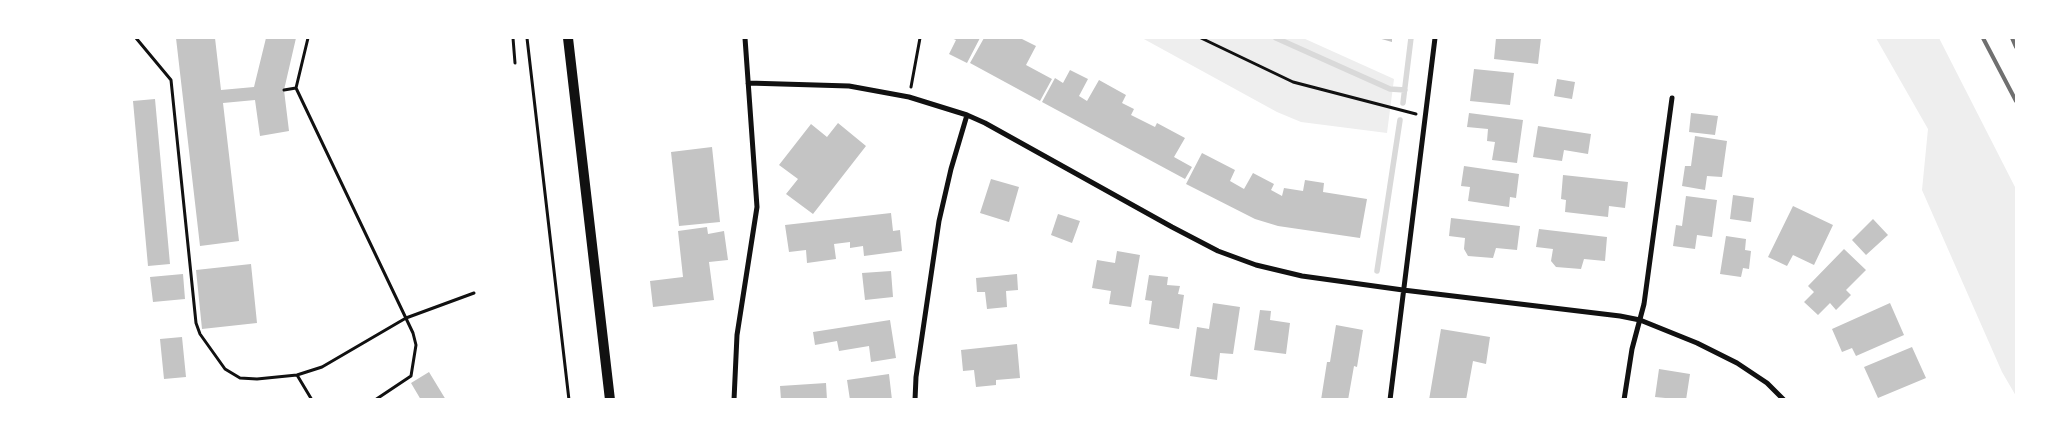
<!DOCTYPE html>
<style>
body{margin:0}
#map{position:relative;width:2054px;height:437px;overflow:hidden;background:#fff;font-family:Karla,sans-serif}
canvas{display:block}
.frame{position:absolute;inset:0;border:39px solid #fff;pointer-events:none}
</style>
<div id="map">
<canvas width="2054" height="437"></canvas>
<div class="frame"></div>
</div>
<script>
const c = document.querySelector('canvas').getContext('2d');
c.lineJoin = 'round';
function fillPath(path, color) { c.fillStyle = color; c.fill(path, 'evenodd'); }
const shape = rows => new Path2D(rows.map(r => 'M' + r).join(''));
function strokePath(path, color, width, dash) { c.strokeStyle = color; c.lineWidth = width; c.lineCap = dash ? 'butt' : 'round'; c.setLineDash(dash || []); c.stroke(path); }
fillPath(shape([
 [1142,38,1303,38,1394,79,1387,133,1301,122,1277,112],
 [1876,38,1939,38,2016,189,2016,396,2002,372,1922,190,1928,129]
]), '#eee');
strokePath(shape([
 [1276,38,1390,89,1405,90],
 [1403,103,1411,38],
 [1377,271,1400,120]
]), '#d9d9d9', 5.5);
fillPath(shape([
 [176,38,215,38,221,90,254,87,266,38,296,38,284,90,289,131,260,136,255,100,223,103,239,241,200,246],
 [951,38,980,38,967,63,949,54,956,40],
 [984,38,1020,38,1036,46,1026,65,1052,79,1040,101,970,63],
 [1378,38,1392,38,1392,42],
 [1496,38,1541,38,1538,64,1494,59],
 [1474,69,1514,73,1510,105,1470,101],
 [1070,70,1088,79,1079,96,1087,101,1099,80,1126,95,1122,103,1134,109,1131,115,1155,127,1157,123,1185,138,1174,157,1192,167,1185,179,1042,102,1055,78,1063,83],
 [1557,79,1575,82,1572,99,1554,96],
 [155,99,170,264,148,266,133,101],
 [1469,113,1523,120,1517,163,1492,160,1495,142,1487,141,1488,129,1467,127],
 [1691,113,1718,116,1715,135,1689,132],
 [838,123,866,146,813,214,786,194,798,179,779,165,811,124,827,137],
 [1538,126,1591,134,1588,154,1564,150,1562,161,1533,157],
 [1695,136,1727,141,1722,177,1707,176,1705,190,1682,186,1685,166,1691,166],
 [712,147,720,222,679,226,671,152],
 [1202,153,1235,170,1230,181,1244,189,1253,173,1274,184,1271,190,1282,196,1284,188,1303,191,1305,180,1324,183,1323,192,1367,199,1360,238,1278,226,1255,219,1186,184],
 [1464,166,1519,174,1516,198,1510,197,1509,207,1468,201,1470,187,1461,186],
 [1563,175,1628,182,1625,208,1609,206,1608,217,1565,212,1566,200,1561,199],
 [991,179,1019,187,1009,222,980,213],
 [1733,195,1754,198,1751,222,1730,219],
 [1686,196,1717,200,1712,237,1697,235,1695,249,1673,246,1676,225,1682,226],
 [1793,206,1833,225,1814,265,1793,255,1787,266,1768,257],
 [891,213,893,231,900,230,902,251,864,256,863,246,850,248,850,242,834,244,836,259,807,263,806,250,789,252,785,225],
 [1058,214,1080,221,1072,243,1051,235],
 [1451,218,1520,226,1517,250,1496,248,1493,258,1468,256,1464,249,1465,238,1449,236],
 [1873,219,1888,235,1866,255,1852,240],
 [707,227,708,234,724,231,728,260,709,262,714,300,653,307,650,281,683,277,678,231],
 [1539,229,1607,237,1605,261,1584,259,1581,269,1556,267,1551,261,1553,249,1536,247],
 [1726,236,1746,239,1745,250,1751,251,1749,269,1743,268,1741,277,1720,274],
 [1844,249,1866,270,1846,290,1851,295,1836,310,1830,303,1818,315,1804,302,1814,292,1808,286],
 [1117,251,1140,255,1131,307,1109,304,1111,291,1092,288,1097,260,1115,263],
 [251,264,257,323,202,329,196,270],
 [891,271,893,297,865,300,862,273],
 [183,274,185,299,153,302,150,277],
 [1017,274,1018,290,1006,291,1007,307,987,309,985,292,977,292,976,278],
 [1149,275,1168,277,1167,285,1180,286,1178,294,1184,295,1179,329,1149,324,1152,301,1145,300],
 [1213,303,1240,307,1233,354,1220,353,1217,380,1190,376,1197,327,1209,329],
 [1890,303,1904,335,1856,356,1852,348,1842,352,1832,329],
 [1260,310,1271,311,1270,320,1290,323,1286,354,1254,350],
 [890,320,896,358,871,362,869,346,839,351,837,341,815,345,813,332],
 [1336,325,1363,330,1357,367,1354,366,1348,400,1321,400,1327,362,1330,362],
 [1441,329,1490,337,1486,364,1473,361,1466,400,1429,400],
 [182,337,186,377,164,379,160,339],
 [1017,344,1020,378,996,380,996,385,976,387,974,370,963,371,961,350],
 [1912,347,1926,378,1878,398,1864,367],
 [1659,369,1690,374,1686,400,1655,397],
 [429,372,446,400,421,400,411,383],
 [889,374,892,400,850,400,847,380],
 [826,383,827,400,781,400,780,386]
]), '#c4c4c4');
strokePath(shape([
 [136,38,171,80,196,323,200,334,225,369,240,378,257,379,297,375,322,367,406,318,474,293],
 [513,38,515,63],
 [527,38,569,400],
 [1201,38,1293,82,1416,114],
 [911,87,920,38],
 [296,88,413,333,416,345,411,376,375,400],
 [284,90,296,88,308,38],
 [297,375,312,400]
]), '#111', 3);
strokePath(shape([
 [748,83,849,86,909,97,967,115,985,123,1172,227,1218,251,1256,265,1302,276,1403,290,1620,316,1640,320,1697,343,1737,363,1767,383,1784,400],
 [734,400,737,335,757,207,745,38],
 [915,400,916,377,939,221,951,169,967,115],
 [1390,400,1435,38],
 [1624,400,1632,349,1644,304,1672,98]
]), '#111', 5);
strokePath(shape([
 [568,38,610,400]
]), '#111', 10);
strokePath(shape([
 [1983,38,2016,101],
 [2012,38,2016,47]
]), '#707070', 4);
</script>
